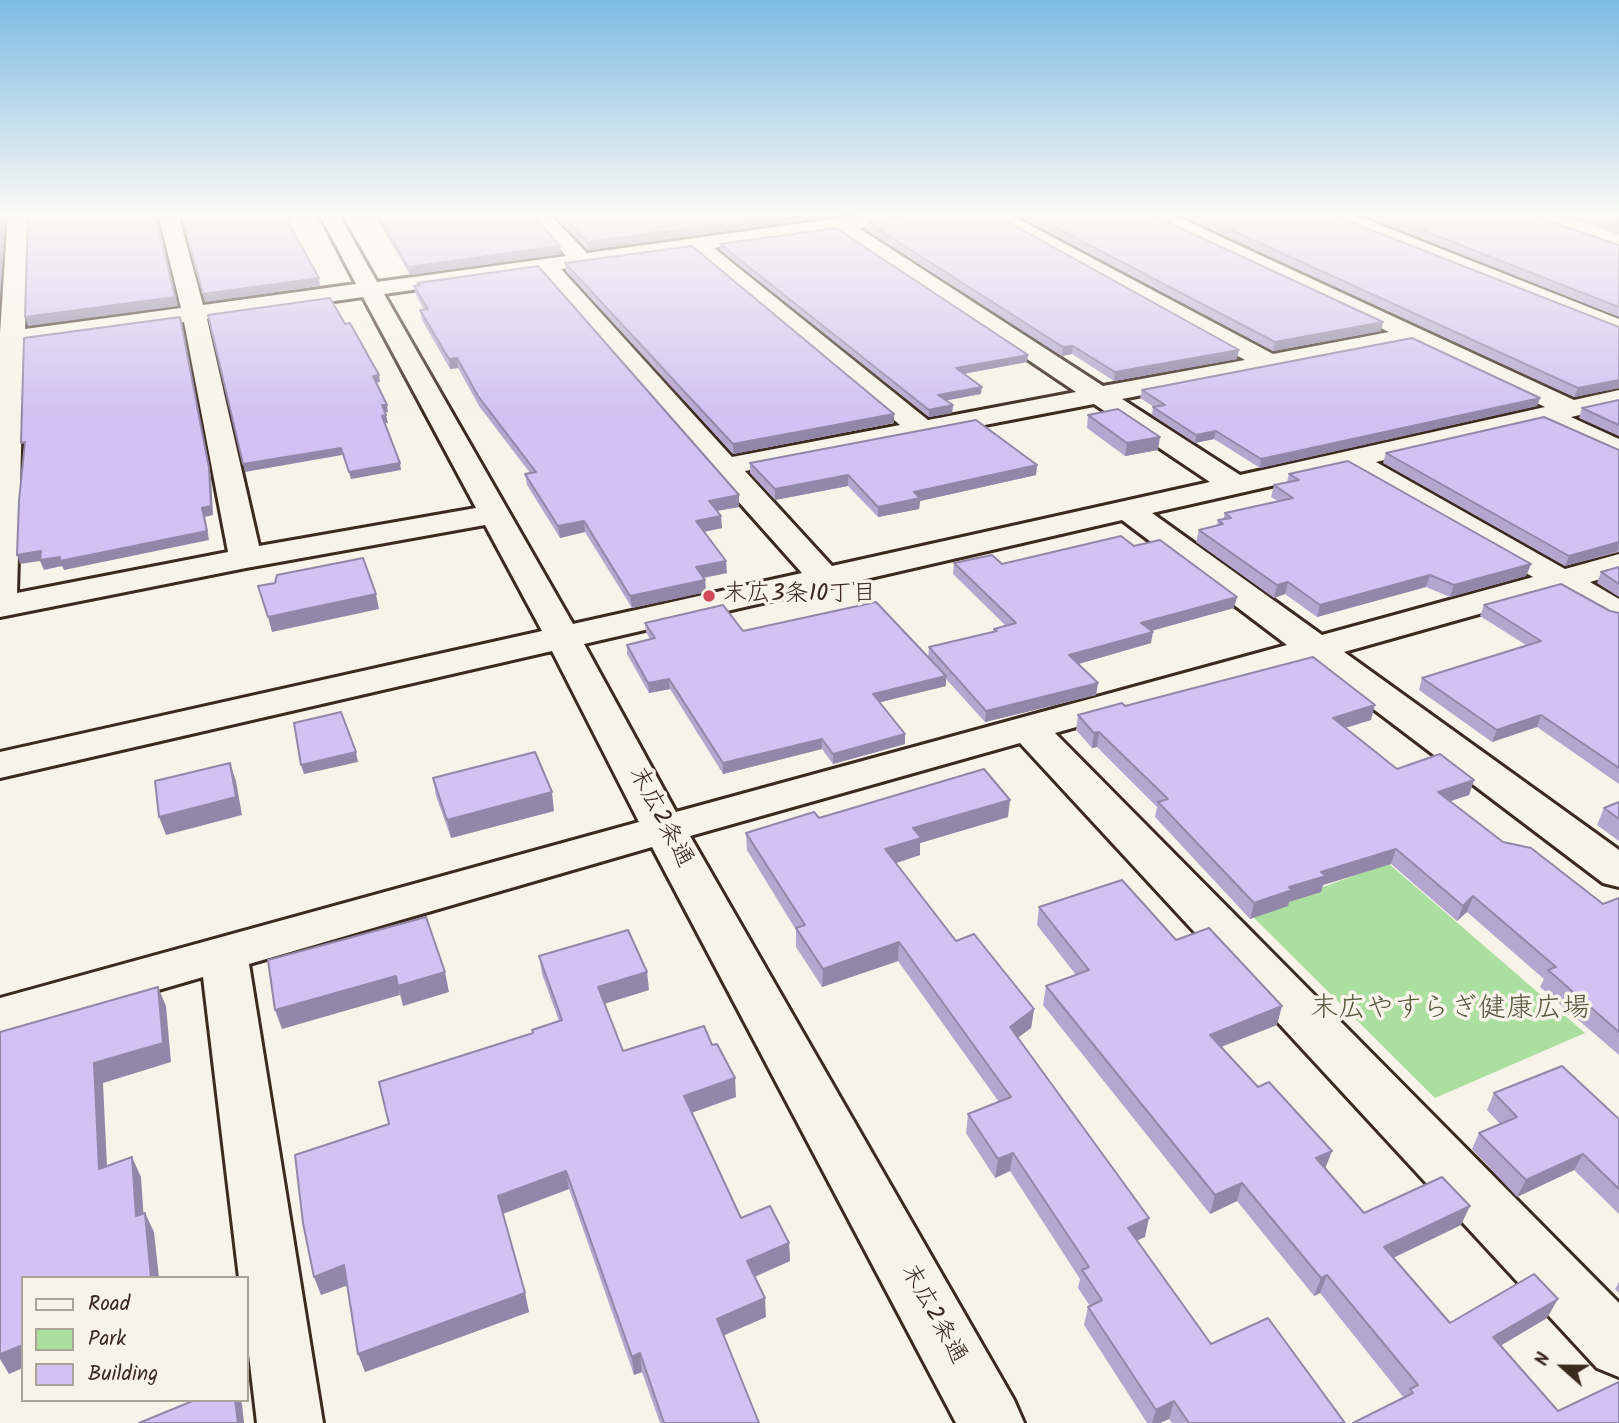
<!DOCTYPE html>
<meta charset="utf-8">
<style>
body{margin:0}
#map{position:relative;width:1619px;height:1423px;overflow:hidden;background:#f7f3e8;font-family:Kalam,sans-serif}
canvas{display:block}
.legend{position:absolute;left:21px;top:1276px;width:228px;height:126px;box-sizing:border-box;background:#f7f3e8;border:2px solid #aca397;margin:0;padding:9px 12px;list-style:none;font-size:21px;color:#3b2a1e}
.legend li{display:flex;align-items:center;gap:14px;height:35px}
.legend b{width:35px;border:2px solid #aca397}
.north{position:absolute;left:1528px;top:1332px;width:70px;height:70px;-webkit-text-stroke:5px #f7f3e8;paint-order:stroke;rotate:291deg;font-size:19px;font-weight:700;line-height:28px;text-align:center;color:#3b2a1e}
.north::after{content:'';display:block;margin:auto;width:24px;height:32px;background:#3b2a1e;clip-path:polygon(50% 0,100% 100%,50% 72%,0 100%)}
</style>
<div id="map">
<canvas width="1619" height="1423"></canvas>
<ul class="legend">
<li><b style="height:9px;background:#f7f3e8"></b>Road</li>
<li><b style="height:19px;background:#abdfa0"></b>Park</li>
<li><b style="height:19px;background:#d2c1f2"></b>Building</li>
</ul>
<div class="north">N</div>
</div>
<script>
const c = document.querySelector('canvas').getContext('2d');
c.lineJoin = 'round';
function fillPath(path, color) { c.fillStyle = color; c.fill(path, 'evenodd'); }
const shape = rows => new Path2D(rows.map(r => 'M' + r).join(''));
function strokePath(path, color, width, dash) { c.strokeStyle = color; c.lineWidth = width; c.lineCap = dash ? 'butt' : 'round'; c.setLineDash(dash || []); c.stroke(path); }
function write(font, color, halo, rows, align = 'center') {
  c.font = font + ' Kalam,"Klee One",sans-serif'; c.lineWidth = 7; c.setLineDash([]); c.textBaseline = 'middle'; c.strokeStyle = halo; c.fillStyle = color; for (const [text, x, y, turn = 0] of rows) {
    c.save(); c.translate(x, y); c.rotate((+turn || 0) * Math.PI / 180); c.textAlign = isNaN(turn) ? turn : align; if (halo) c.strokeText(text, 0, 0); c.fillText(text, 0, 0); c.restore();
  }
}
fillPath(shape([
 [1388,863,1585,1033,1435,1098,1250,914]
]), '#abdfa0');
const minor = shape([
 [8,213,28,213,25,329,181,308,158,213,178,213,203,305,356,284,319,213,338,213,377,282,566,256,528,213,548,213,587,253,878,213,933,213,924,219,859,228,1103,386,1245,360,983,213,1007,213,1273,354,1389,332,1145,217,1143,213,1169,213,1574,400,1619,390,1619,406,1571,417,1619,439,1619,459,1541,424,1376,462,1565,569,1619,554,1619,574,1590,582,1619,599,1619,623,1607,620,1557,592,1344,652,1619,850,1619,887,1603,883,1310,661,1055,733,1619,1303,1619,1377,1597,1368,1020,743,690,836,1014,1400,1024,1423,956,1423,652,847,249,964,323,1423,257,1423,247,1338,247,1278,239,1278,203,977,0,1036,0,998,639,822,552,651,0,778,0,752,542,631,485,525,246,568,0,617,0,333,8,213],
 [837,231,1076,392,928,420,714,248,837,231],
 [693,251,900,425,732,457,561,269,693,251],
 [540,272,713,473,802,573,573,624,384,294,540,272],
 [363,297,476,508,259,546,207,319,363,297],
 [184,322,228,552,17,593,24,344,184,322],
 [1410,343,1545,407,1240,475,1122,399,1410,343],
 [1094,404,1210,482,832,566,745,471,1094,404],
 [1346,469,1533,577,1322,635,1152,513,1346,469],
 [1122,520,1287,645,676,812,584,644,1122,520],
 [1322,213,1350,213,1619,319,1619,334,1324,217,1322,213]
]);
strokePath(minor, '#3b2a1e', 6);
fillPath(minor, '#f7f3e8');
fillPath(shape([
 [373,213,531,213,561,254,410,275],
 [552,213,855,213,588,250],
 [1013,213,1148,213,1381,331,1273,351],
 [1176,213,1328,213,1619,327,1619,388,1574,397],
 [1358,213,1526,213,1619,245,1619,317],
 [1555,213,1619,213,1619,235],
 [925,214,1237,359,1114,381,1072,354,1062,356,866,230,867,222],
 [720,244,1027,362,964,374,981,394,946,400,953,405,952,413,929,417,720,250],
 [565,263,894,423,733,454,566,271],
 [418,283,739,507,717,511,722,528,704,532,727,573,704,578,705,580,706,592,632,608,585,532,560,538,527,485,525,474,530,473,479,406,458,368,450,369,422,320,420,310,424,310,416,295,414,286,419,286],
 [1142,390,1540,398,1537,406,1260,468,1214,439,1195,443,1152,415,1153,407,1154,407,1140,398],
 [1619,400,1619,436,1579,418,1582,408],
 [1088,415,1158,450,1125,456,1087,428],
 [1619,450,1619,552,1565,566,1383,463,1386,453],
 [750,463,1037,465,1036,475,920,501,919,509,878,517,848,486,775,500,750,473],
 [1289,474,1531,564,1526,576,1450,597,1426,587,1317,617,1285,594,1274,598,1196,542,1199,530,1217,525,1218,520,1223,519,1225,513,1278,501,1271,497,1274,485,1287,482],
 [1134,546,1234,608,1151,631,1151,643,1078,664,1098,683,1096,695,985,722,946,679,946,686,880,702,905,744,833,764,822,749,723,774,670,689,649,693,627,654,627,645,650,639,646,632,645,623,743,631,928,657,929,647,994,632,994,629,1006,626,953,574,954,563,1002,564],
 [1619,567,1619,597,1597,583,1601,572],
 [1484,605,1610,611,1619,613,1619,784,1537,727,1492,742,1419,690,1422,678,1526,645,1480,616],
 [1125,706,1371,720,1345,728,1397,769,1474,780,1469,795,1450,801,1503,842,1603,904,1619,898,1619,1055,1540,987,1544,979,1467,912,1457,921,1391,864,1323,885,1321,892,1289,902,1288,906,1250,919,1155,817,1157,807,1097,747,1092,748,1076,730,1078,715],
 [433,778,554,811,451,838,436,796],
 [1619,802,1619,841,1597,825,1604,808],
 [1008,817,920,843,920,855,896,863,956,941,1034,1009,1031,1028,1017,1038,1145,1237,1137,1240,1211,1344,1345,1423,1172,1423,1169,1419,1160,1423,1147,1423,1084,1325,1088,1307,1090,1306,1078,1288,1080,1279,1010,1171,995,1178,966,1133,968,1114,999,1102,898,961,822,987,796,947,796,930,747,850,746,833,819,818],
 [1039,907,1176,940,1277,1025,1221,1047,1364,1213,1461,1225,1393,1258,1450,1323,1547,1318,1500,1346,1558,1411,1619,1423,1404,1398,1320,1293,1314,1296,1237,1201,1210,1214,1043,1005,1046,986,1076,975,1037,925],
 [539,956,649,990,604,1004,623,1051,736,1097,691,1113,741,1218,789,1243,790,1261,755,1277,766,1317,723,1335,759,1423,660,1423,642,1372,634,1375,569,1189,503,1214,525,1293,529,1312,365,1372,348,1285,321,1295,389,1124,533,1033,559,1021,542,974],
 [1494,1093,1619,1119,1619,1214,1574,1170,1517,1197,1472,1149,1479,1133,1500,1124,1487,1110],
 [1619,1282,1619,1293,1615,1289]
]), '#b5a6d0');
fillPath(shape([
 [3,213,6,213,0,297,0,252],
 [156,213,178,306,28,326,25,317],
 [801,213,855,213,588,250,587,242],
 [560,246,561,254,410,275,408,267],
 [319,278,320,286,205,302,203,294],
 [180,317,211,477,213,515,205,517,209,540,64,570,62,566,44,570,40,561,20,564,17,555,202,508],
 [1383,322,1381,331,1273,351,1275,342],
 [1073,346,1072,354,1062,356,1063,347],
 [1239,350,1237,359,1114,381,1115,372],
 [1028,355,1027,362,956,375,956,368],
 [457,358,458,368,450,369,449,359],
 [379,375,380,382,374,383,373,376],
 [1619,380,1619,388,1574,397,1578,388],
 [982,387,981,394,938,402,938,395],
 [1540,398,1537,406,1260,468,1261,459],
 [382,405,387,405,388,412,383,413],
 [953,405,952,413,929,417,929,410],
 [894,414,894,423,733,454,733,444],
 [386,415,388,423,384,423,382,416],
 [1216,431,1214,439,1195,443,1196,435],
 [1160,437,1158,450,1125,456,1127,443],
 [341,448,342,455,245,472,243,464],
 [400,463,401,470,351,479,349,472],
 [1037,465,1036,475,920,501,919,509,878,517,878,507,914,492],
 [848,475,848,486,775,500,775,489],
 [739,495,739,507,709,512,709,501],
 [721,516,722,528,697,533,696,521],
 [584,521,585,532,560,538,558,526],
 [1619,542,1618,551,1565,566,1569,556],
 [726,561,727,573,696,579,696,567],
 [1531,564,1526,576,1450,597,1454,585],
 [1430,575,1426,587,1317,617,1320,605],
 [705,580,706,592,632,608,630,596],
 [1288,582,1285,594,1274,598,1277,585],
 [376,594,379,609,272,632,268,617],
 [1237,597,1234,608,1140,634,1141,623],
 [1153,632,1151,643,1068,667,1069,655],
 [946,676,946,686,873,704,873,694],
 [669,679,670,689,649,693,648,683],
 [1098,683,1096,695,985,722,986,711],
 [1375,705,1371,720,1328,733,1333,718],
 [1541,715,1537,727,1492,742,1497,730],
 [1099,732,1097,747,1092,748,1094,733],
 [905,734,905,744,833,764,833,754],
 [822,739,822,749,723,774,723,763],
 [356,752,358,762,304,774,301,765],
 [230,763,236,781,242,815,166,835,159,817],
 [1474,780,1469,795,1433,807,1438,792],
 [552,792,554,811,451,838,447,820],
 [1010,800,1008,817,920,843,920,855,884,867,885,849,913,828],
 [1396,849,1391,864,1323,885,1321,892,1289,902,1288,906,1250,919,1254,903,1321,872],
 [1473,896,1467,912,1457,921,1463,906],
 [899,942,898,961,822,987,823,969],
 [445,972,449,992,403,1006,398,986],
 [647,972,649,990,600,1005,598,987],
 [396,976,400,995,282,1029,275,1010],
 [158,987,166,1006,171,1062,103,1083,108,1188,99,1169,94,1063],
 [1282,1006,1277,1025,1205,1053,1210,1035],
 [1034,1009,1031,1028,1007,1046,1010,1027],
 [735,1078,736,1097,685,1115,684,1096],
 [1332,1151,1325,1169,1316,1158],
 [1013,1153,1010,1171,995,1178,998,1159],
 [1583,1154,1574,1170,1517,1197,1526,1180],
 [132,1157,141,1177,145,1236,136,1216],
 [566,1171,569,1189,502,1214,498,1196],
 [1242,1183,1237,1201,1210,1214,1215,1195],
 [1470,1206,1461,1225,1376,1266,1384,1247],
 [145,1213,154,1232,159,1278,151,1278],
 [1149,1218,1145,1237,1124,1246,1128,1228],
 [789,1243,790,1261,748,1279,747,1261],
 [344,1265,351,1284,321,1295,314,1277],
 [1327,1275,1320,1293,1314,1296,1321,1278],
 [525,1293,529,1312,365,1372,358,1354],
 [765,1298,766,1317,718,1338,717,1319],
 [1558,1299,1547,1318,1483,1356,1493,1337],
 [23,1345,23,1368,9,1374,0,1359,0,1354],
 [640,1353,642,1372,634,1375,632,1357],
 [235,1400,240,1400,242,1404,244,1423,238,1423],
 [1174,1401,1169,1419,1160,1423,1152,1423,1156,1410]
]), '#9387a9');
const building = shape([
 [0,213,3,213,0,252,0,213],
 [28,213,155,213,175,297,25,317,28,213],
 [181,213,283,213,319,278,203,294,181,213],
 [376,213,531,213,560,246,408,267,376,213],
 [559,213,801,213,587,242,559,213],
 [926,213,992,213,1239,350,1115,372,1073,346,1063,347,867,222,926,213],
 [1028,213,1148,213,1383,322,1275,342,1028,213],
 [1194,213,1328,213,1619,327,1619,380,1578,388,1194,213],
 [1379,213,1526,213,1619,245,1619,307,1379,213],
 [1579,213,1619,213,1619,227,1579,213],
 [836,228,1028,355,956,368,982,387,938,395,953,405,929,410,720,244,836,228],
 [692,246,894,414,733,444,565,263,692,246],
 [538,266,739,495,709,501,721,516,696,521,726,561,696,567,705,580,630,596,584,521,558,526,525,474,536,472,478,396,457,358,449,359,420,310,428,309,414,286,420,285,418,283,538,266],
 [330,298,345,324,350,323,379,375,373,376,387,405,382,405,386,415,382,416,400,463,349,472,341,448,243,464,208,315,330,298],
 [180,317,209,468,211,506,202,508,207,531,60,561,60,557,40,560,41,551,17,555,19,501,25,442,21,443,24,338,180,317],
 [1412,338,1540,398,1261,459,1216,431,1196,435,1153,407,1165,405,1142,390,1412,338],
 [1619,400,1619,425,1582,408,1619,400],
 [1118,409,1160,437,1127,443,1088,415,1118,409],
 [1544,417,1619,450,1619,542,1569,556,1386,453,1544,417],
 [976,420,1037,465,914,492,920,498,878,507,848,475,775,489,750,463,976,420],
 [1348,461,1531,564,1454,585,1430,575,1320,605,1288,582,1277,585,1199,530,1223,524,1218,520,1231,518,1225,513,1293,498,1274,485,1299,480,1289,474,1348,461],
 [1121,536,1134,546,1160,540,1237,597,1141,623,1153,632,1069,655,1098,683,986,711,929,647,997,631,994,629,1016,623,954,563,992,555,1002,564,1121,536],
 [363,558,376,594,268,617,258,586,275,583,277,575,363,558],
 [1619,567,1619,584,1601,572,1619,567],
 [1561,584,1610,611,1619,613,1619,768,1541,715,1497,730,1422,678,1541,641,1484,605,1561,584],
 [876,602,946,676,873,694,905,734,833,754,822,739,723,763,669,679,648,683,627,645,655,638,645,623,723,605,743,631,876,602],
 [1313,657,1375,705,1333,718,1397,769,1440,754,1474,780,1438,792,1503,842,1531,848,1603,904,1619,898,1619,1032,1548,970,1556,967,1473,896,1463,906,1396,849,1321,872,1326,876,1289,887,1292,890,1254,903,1158,802,1168,799,1099,732,1094,733,1078,715,1122,703,1125,706,1313,657],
 [341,712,356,752,301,765,294,723,341,712],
 [535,752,552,792,447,820,433,778,535,752],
 [230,763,236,797,159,817,155,781,230,763],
 [984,769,1010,800,913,828,921,838,885,849,956,941,974,934,1034,1009,1010,1027,1149,1218,1128,1228,1211,1344,1268,1318,1345,1423,1189,1423,1174,1401,1156,1410,1088,1307,1102,1300,1082,1270,1089,1267,1013,1153,998,1159,968,1114,1011,1097,899,942,823,969,796,928,805,925,746,833,814,812,819,818,984,769],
 [1619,802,1619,819,1604,808,1619,802],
 [1122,880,1176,940,1209,928,1282,1006,1210,1035,1258,1087,1269,1082,1332,1151,1316,1158,1364,1213,1442,1177,1470,1206,1384,1247,1450,1323,1534,1274,1558,1299,1493,1337,1558,1411,1619,1382,1619,1423,1353,1423,1413,1393,1410,1389,1418,1385,1327,1275,1321,1278,1242,1183,1215,1195,1046,986,1089,970,1039,907,1122,880],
 [426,917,445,972,398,986,396,976,275,1010,268,960,426,917],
 [628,930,647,972,598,987,623,1051,704,1026,712,1045,717,1044,735,1078,684,1096,741,1218,770,1206,789,1243,747,1261,765,1298,717,1319,759,1423,664,1423,640,1353,632,1357,566,1171,498,1196,525,1293,358,1354,344,1265,314,1277,303,1223,295,1155,389,1124,379,1082,533,1033,532,1030,562,1020,539,956,628,930],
 [158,987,163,1043,94,1063,99,1169,132,1157,136,1216,145,1213,151,1278,23,1278,23,1345,0,1354,0,1032,158,987],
 [1562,1066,1619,1119,1619,1189,1583,1154,1526,1180,1479,1133,1517,1117,1494,1093,1562,1066],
 [195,1400,235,1400,238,1423,139,1423,195,1400]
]);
fillPath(building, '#d2c1f2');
strokePath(building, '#9387a9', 2);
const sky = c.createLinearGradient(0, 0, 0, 413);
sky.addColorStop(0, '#7dbbe3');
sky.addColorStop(0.52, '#fbfaf5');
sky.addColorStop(1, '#fbfaf500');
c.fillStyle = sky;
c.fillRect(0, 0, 1619, 413);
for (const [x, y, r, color] of [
 [709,596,7,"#d1495b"]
]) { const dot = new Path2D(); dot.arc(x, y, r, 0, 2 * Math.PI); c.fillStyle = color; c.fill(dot); strokePath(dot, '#f7f3e8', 2.5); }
write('24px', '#3b2a1e', '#f7f3e8', [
 ["末広3条10丁目",723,596]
], 'left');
write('24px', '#3b2a1e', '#f7f3e8', [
 ["末広2条通",659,818,62],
 ["末広2条通",932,1315,61]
]);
write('28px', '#57573e', '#f7f3e8', [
 ["末広やすらぎ健康広場",1450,1011]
]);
</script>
